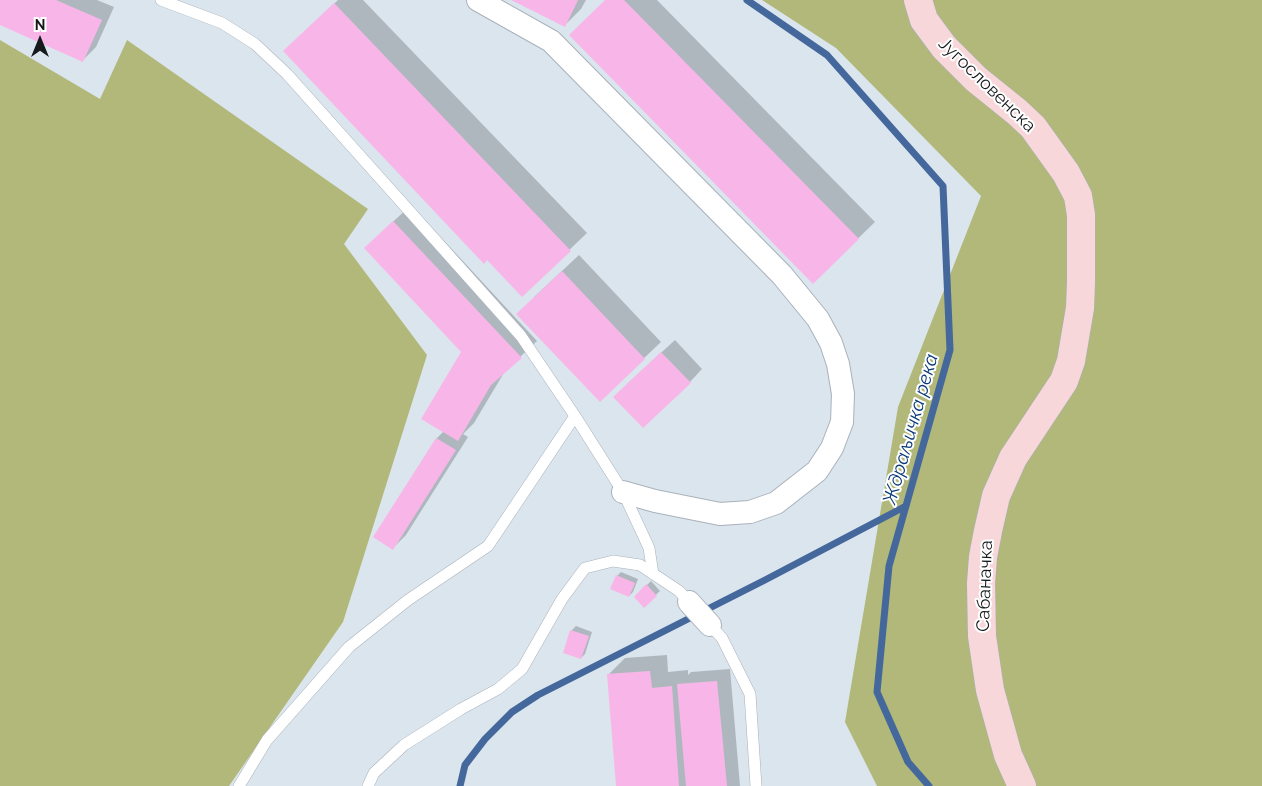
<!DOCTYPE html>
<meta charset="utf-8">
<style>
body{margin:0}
#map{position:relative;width:1262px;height:786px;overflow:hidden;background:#dbe5ee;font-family:Raleway,sans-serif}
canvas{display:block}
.north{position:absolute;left:15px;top:15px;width:50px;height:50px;-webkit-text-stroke:4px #fff;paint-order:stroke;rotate:0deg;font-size:14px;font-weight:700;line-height:20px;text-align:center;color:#161a1d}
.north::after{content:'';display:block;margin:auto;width:18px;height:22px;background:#161a1d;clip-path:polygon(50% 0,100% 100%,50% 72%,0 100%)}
</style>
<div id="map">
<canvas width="1262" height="786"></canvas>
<div class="north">N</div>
</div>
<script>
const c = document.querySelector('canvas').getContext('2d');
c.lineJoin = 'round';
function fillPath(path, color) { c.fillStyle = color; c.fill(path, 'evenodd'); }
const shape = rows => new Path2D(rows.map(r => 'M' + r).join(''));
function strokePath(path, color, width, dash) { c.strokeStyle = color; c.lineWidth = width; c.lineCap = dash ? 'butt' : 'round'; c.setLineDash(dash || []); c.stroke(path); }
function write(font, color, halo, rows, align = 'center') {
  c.font = font + ' Raleway,sans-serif'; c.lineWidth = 4; c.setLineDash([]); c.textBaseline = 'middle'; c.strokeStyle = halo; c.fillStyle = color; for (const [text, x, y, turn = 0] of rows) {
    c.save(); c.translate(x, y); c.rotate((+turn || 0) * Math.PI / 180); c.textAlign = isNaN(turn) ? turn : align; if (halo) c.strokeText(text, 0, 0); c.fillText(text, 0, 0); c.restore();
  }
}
fillPath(shape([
 [762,0,1262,0,1262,786,877,786,845,722,898,407,981,196,836,48],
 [0,40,100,99,127,40,368,209,344,244,427,355,343,622,229,786,0,786]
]), '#b1b879');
fillPath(shape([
 [0,0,97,0,114,7,96,47,83,60,0,24],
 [338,0,363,0,587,233,522,295,301,35],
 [514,0,586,0,581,9,565,25],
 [606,0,657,0,875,222,813,282],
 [411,205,537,341,505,371,474,423,463,434,468,437,406,535,393,548,375,537,437,438,444,431,463,352,382,232],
 [579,255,661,342,600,400,534,297],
 [675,340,702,369,690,382,627,384],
 [621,572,638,579,633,592,629,596,617,576],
 [651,581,660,591,644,606,635,597],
 [576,626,592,632,585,654,581,658,564,652,572,630],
 [667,655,668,672,688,670,688,675,691,672,730,669,740,786,617,786,608,675,625,658]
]), '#0003');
strokePath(shape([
 [747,0,827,55,943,186,950,350,889,566,877,692,908,762,929,786],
 [460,786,465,765,485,739,512,712,538,695,765,580,906,506]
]), '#45689c', 7);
fillPath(shape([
 [0,0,56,0,102,20,83,62,0,25],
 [511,0,578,0,565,27],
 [605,0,624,0,859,239,813,284,569,35],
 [334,3,571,251,522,297,487,260,484,264,283,51],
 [393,221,522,358,491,385,458,441,421,419,461,352,364,248],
 [562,271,645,359,600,402,516,314],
 [661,352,691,383,643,428,613,397],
 [436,438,456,450,393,550,373,537],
 [616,575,635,583,629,597,610,589],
 [646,584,657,596,644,608,634,597],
 [570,630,589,636,581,659,563,653],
 [650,671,652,688,672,686,679,786,616,786,607,674],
 [717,681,727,786,686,786,677,684]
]), '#f8b6e8');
const lane = shape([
 [161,0,222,23,255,44,287,74,521,336,575,416],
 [710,625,722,638,750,694,756,786],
 [239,786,267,740,349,647,408,600,488,546,575,416,623,492,649,548,653,574],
 [368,786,374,773,404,745,461,709,498,689,522,669,562,599,585,568,613,561,640,565,679,591,689,602]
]);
const street = shape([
 [478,0,551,41,782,275,818,319,831,343,838,364,843,394,842,422,832,448,817,471,776,503,750,512,720,514,655,501,623,492],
 [689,602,710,625]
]);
const secondary = shape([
 [918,0,924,20,944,47,976,79,1017,112,1033,127,1066,173,1078,196,1081,215,1081,283,1080,308,1071,361,1064,381,1013,458,996,496,988,531,983,557,981,583,982,636,990,690,1008,755,1022,786]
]);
strokePath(lane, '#a9b2bb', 12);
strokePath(street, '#a9b2bb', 24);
strokePath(secondary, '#a9b2bb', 29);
strokePath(lane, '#fff', 11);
strokePath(street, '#fff', 22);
strokePath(secondary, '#f7d7d9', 28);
write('18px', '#161a1d', '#fff', [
 ["Југословенска",987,85,44],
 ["Сабаначка",985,586,-88]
]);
write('italic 19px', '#09397a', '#fff', [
 ["Ждраљичка река",911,429,-74]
]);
</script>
